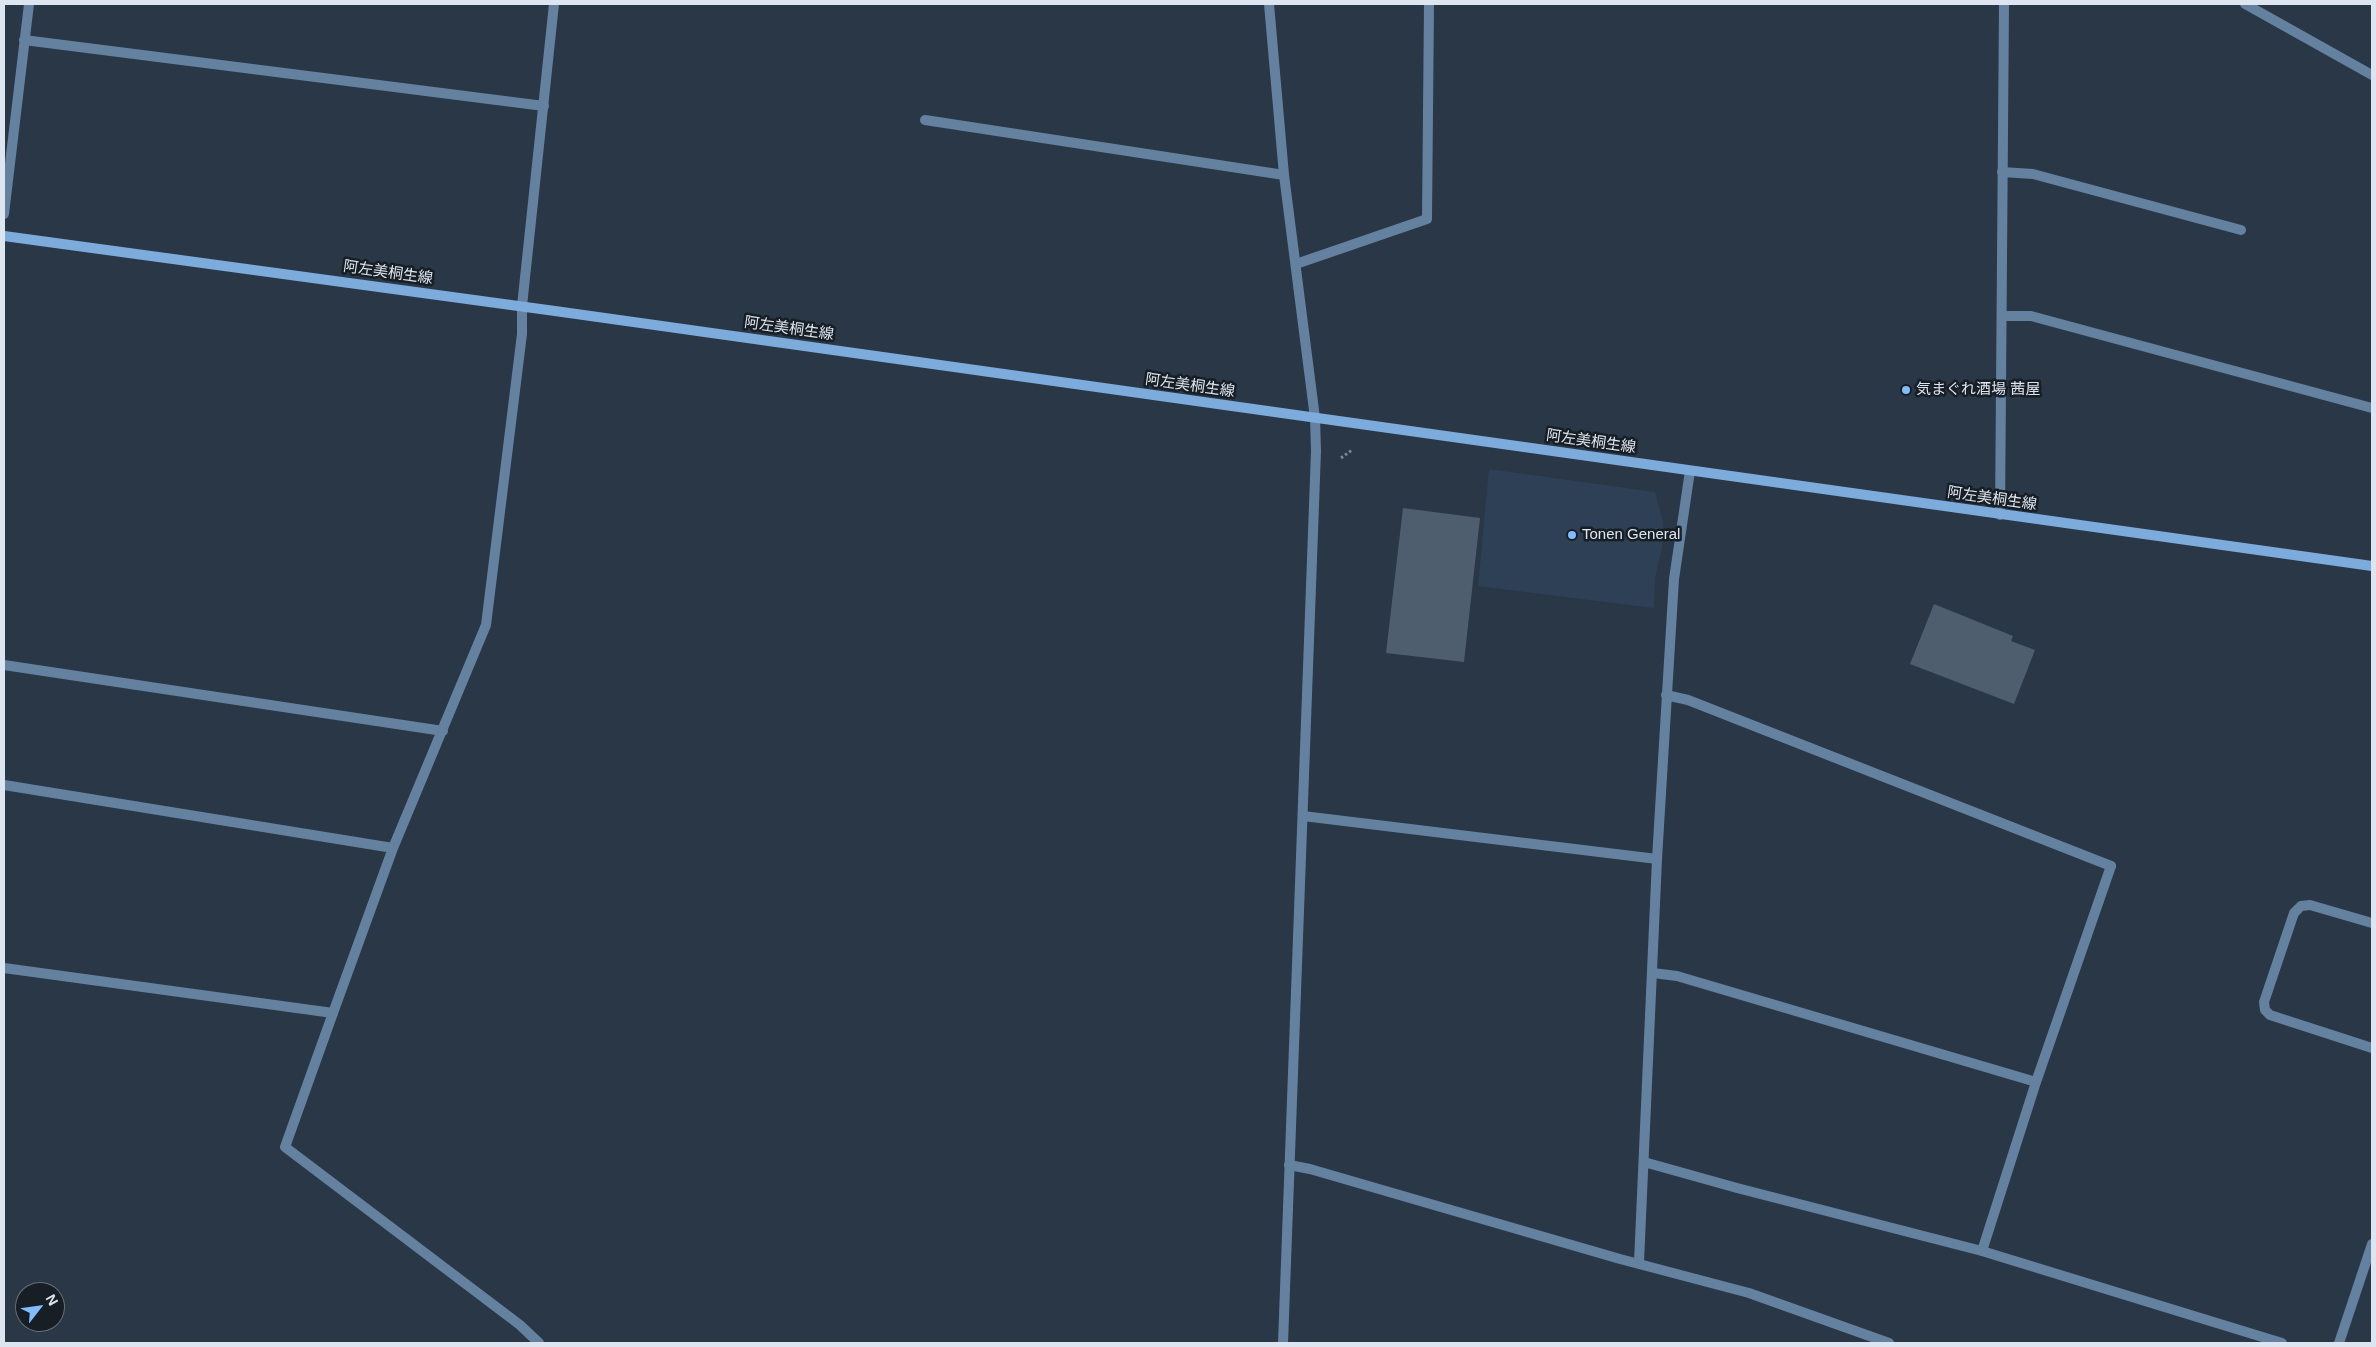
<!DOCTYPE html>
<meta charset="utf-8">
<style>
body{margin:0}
#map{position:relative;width:2376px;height:1347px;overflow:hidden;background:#293747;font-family:Helvetica,sans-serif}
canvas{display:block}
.frame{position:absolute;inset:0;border:5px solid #dde6f0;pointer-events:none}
.north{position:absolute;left:15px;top:1282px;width:50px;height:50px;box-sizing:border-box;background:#171e25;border:1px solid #666e76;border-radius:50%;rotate:60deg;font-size:14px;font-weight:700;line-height:20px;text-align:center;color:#dde6f0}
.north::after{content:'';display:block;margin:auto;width:18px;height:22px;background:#82bcfa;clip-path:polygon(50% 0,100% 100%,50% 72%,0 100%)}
</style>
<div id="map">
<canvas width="2376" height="1347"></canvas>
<div class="frame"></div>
<div class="north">N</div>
</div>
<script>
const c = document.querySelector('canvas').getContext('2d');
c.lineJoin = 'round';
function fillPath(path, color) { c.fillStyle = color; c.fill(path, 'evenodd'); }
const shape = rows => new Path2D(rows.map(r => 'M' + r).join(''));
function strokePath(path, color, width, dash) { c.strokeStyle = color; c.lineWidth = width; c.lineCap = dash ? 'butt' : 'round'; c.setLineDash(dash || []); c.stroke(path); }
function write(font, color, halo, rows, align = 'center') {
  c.font = font + ' Helvetica,"Noto Sans JP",sans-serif'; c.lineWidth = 5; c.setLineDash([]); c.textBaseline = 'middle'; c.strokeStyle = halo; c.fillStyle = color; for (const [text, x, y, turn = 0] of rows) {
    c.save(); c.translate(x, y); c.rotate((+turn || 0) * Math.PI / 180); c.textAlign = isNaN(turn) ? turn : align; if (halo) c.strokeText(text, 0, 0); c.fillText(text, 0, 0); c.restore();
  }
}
fillPath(shape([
 [1489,469,1655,492,1663,522,1662,548,1655,578,1654,608,1478,586]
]), '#2e4055');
fillPath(shape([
 [1403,508,1480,518,1464,662,1386,653],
 [1934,604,2013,636,2011,641,2035,650,2014,704,1910,664]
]), '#4e5e6f');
strokePath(shape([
 [1341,458,1352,450]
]), '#7d8896', 3, [2.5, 2.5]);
strokePath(shape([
 [24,40,544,106],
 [925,120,1284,175],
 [2002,172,2033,174,2241,230],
 [1296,264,1427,219,1429,4],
 [1303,816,1657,859],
 [1653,973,1677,976,2036,1082],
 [333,1013,285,1147,520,1325,539,1343],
 [1289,1165,1310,1169,1620,1259,1749,1293,1889,1343],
 [1982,1251,2036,1082,2111,866]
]), '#6581a0', 10);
strokePath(shape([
 [2245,4,2372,75],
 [4,214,29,4],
 [2003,316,2031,316,2372,408],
 [2000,515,2004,4],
 [4,665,443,731],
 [1666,695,1688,700,2111,866],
 [4,785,393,848],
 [2372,923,2310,905,2301,906,2294,913,2264,1002,2265,1010,2270,1015,2372,1048],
 [4,968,333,1013,393,848,486,625,522,334,522,306,554,4],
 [1644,1162,1737,1188,1982,1251,2282,1343],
 [1639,1262,1657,859,1674,579,1690,471],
 [1283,1343,1316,451,1315,418],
 [2339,1343,2372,1244]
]), '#6581a0', 10);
strokePath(shape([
 [1269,4,1284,175,1315,418]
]), '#6581a0', 10);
strokePath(shape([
 [4,236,555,311,2372,566]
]), '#7dabdc', 10);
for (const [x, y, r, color] of [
 [1906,390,5,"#82bcfa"],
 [1572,535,5,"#82bcfa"]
]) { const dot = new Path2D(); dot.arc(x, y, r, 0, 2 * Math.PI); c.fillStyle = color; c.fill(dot); strokePath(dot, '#171e25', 2); }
write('15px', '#dde6f0', '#171e25', [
 ["阿左美桐生線",388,273,8],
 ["阿左美桐生線",789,329,8],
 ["阿左美桐生線",1190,386,8],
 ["阿左美桐生線",1591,442,8],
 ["阿左美桐生線",1992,499,8]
]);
write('15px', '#dde6f0', '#171e25', [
 ["気まぐれ酒場 茜屋",1916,390],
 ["Tonen General",1582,535]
], 'left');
</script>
